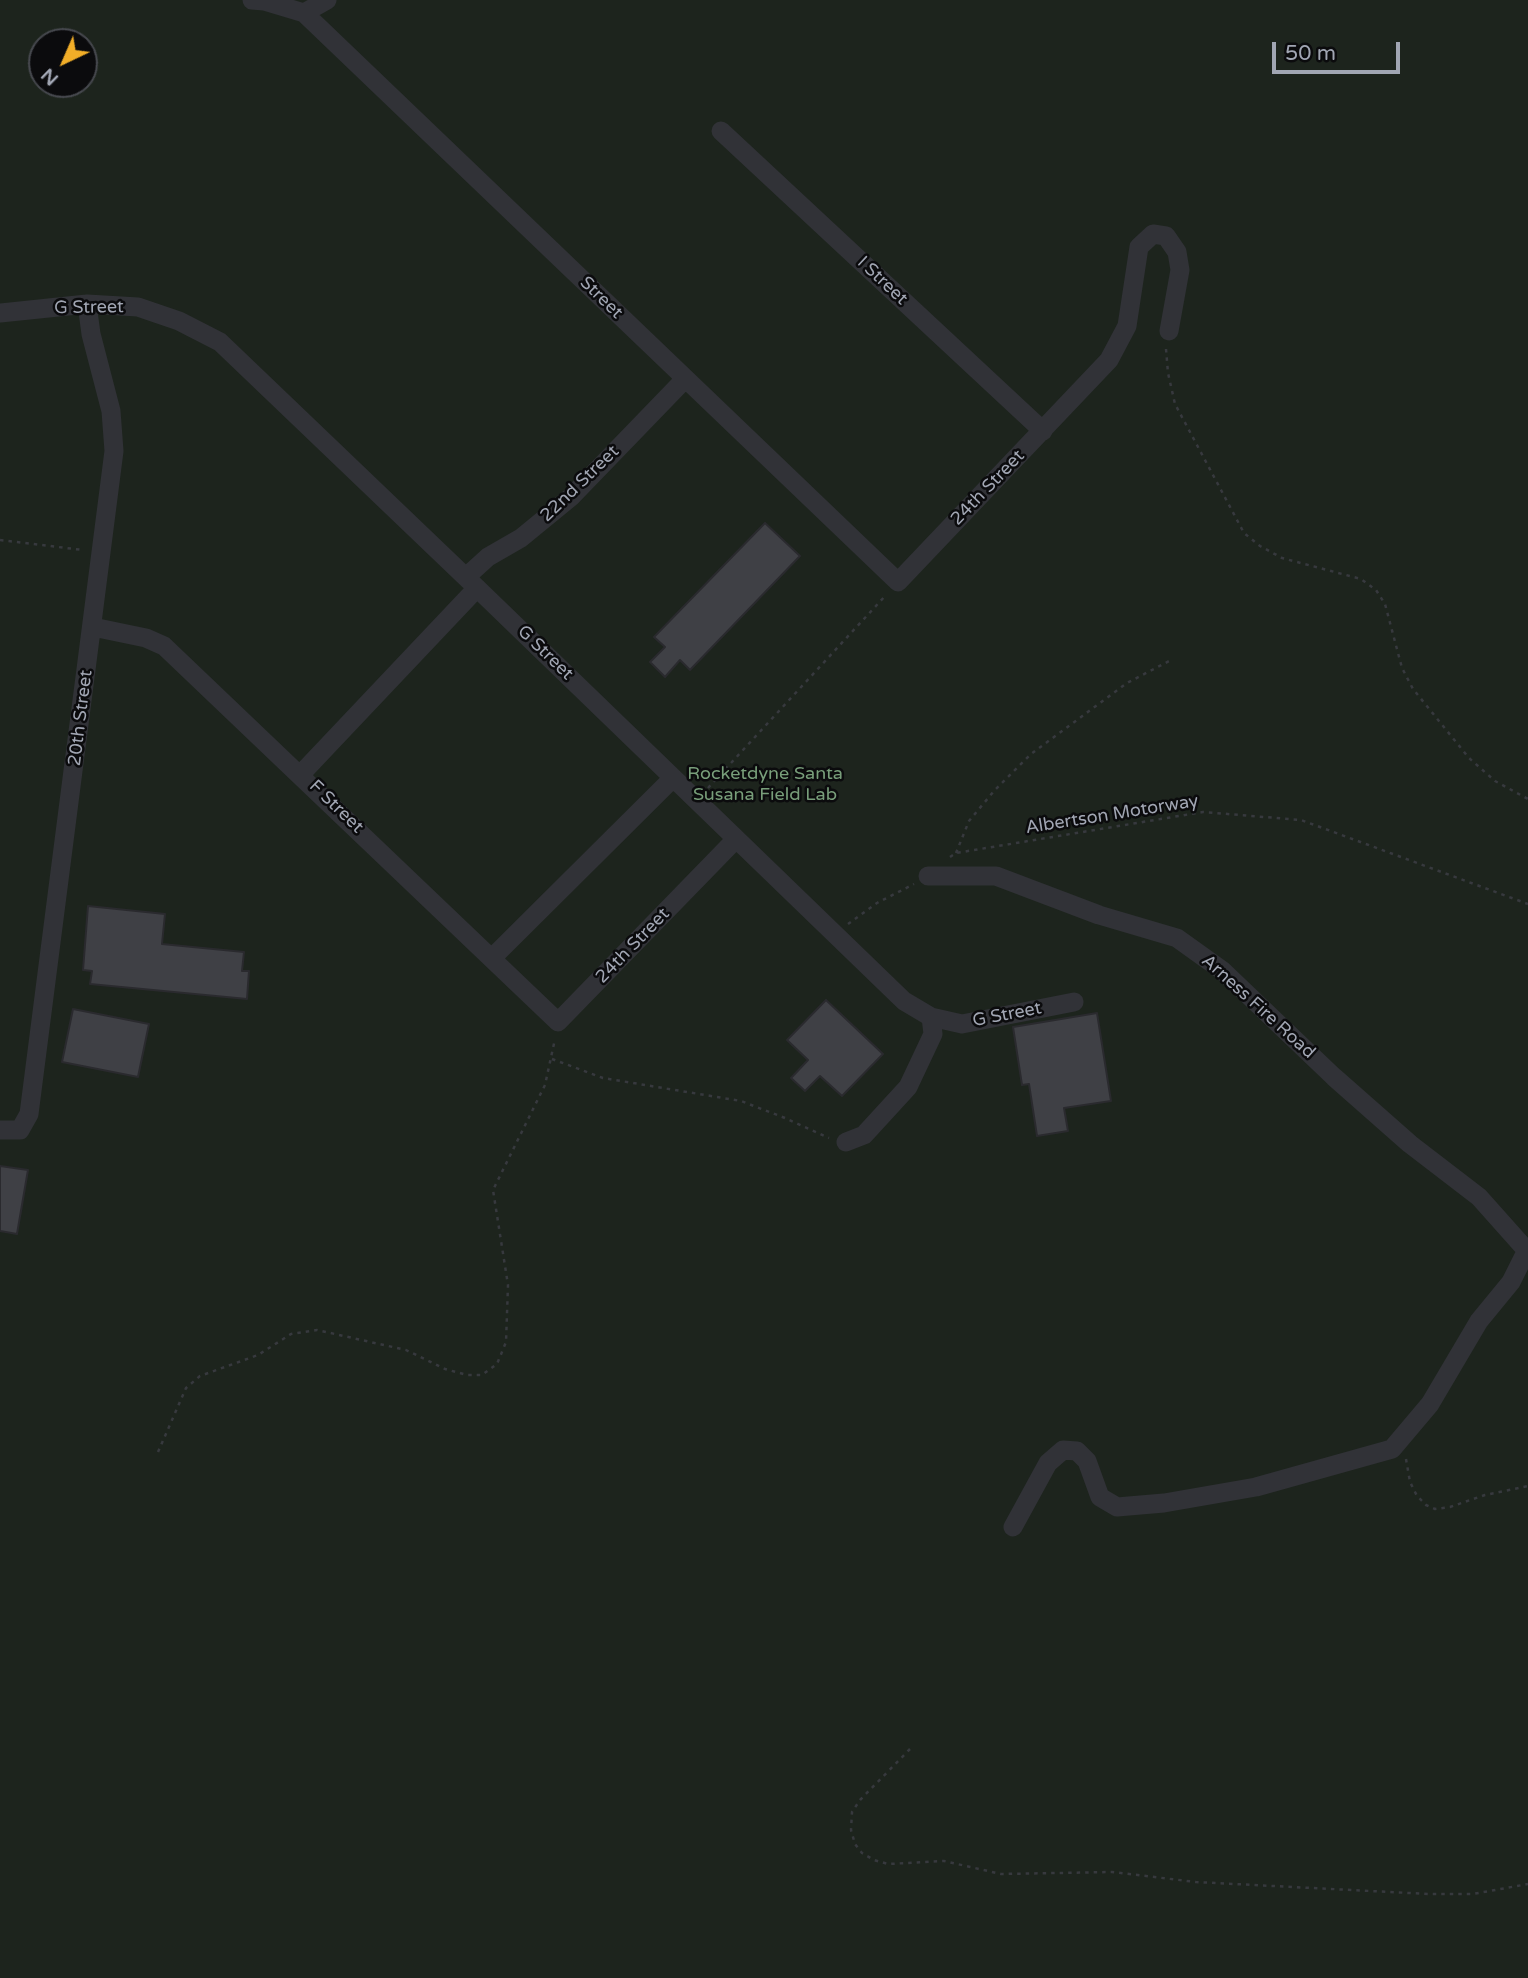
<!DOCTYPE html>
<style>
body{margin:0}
#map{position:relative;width:1528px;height:1978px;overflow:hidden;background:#101012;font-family:"Varela Round",sans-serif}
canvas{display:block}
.north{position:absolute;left:28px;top:28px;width:70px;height:70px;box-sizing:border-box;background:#0b0b0d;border:2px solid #47494f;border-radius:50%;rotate:224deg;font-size:19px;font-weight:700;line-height:28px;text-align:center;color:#a1a6b3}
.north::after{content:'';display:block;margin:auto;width:24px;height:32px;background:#f2ae28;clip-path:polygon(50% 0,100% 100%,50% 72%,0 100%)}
.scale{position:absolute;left:1272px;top:42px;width:128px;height:32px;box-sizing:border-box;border:4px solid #a1a6b3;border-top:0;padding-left:9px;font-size:21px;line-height:24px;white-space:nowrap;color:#a1a6b3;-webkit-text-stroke:5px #0b0b0d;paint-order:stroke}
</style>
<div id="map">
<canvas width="1528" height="1978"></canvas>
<div class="north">N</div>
<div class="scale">50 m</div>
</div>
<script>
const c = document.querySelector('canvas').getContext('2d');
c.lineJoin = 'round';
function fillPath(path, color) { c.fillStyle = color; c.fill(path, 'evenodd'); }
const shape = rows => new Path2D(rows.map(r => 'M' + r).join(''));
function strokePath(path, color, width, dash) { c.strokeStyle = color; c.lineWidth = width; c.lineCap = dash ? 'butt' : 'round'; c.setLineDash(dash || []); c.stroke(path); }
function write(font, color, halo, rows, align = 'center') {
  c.font = font + ' "Varela Round",sans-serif'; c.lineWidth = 5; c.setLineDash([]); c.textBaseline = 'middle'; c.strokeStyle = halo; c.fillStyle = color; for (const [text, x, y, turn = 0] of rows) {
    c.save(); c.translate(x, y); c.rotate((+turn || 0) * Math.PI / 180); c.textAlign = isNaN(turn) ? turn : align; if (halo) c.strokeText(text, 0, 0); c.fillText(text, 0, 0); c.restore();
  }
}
fillPath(shape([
 [0,0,1528,0,1528,1978,0,1978],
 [42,42,84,42,84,84,42,84]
]), '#1d241d');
const building = shape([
 [765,523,800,556,690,670,680,660,665,677,650,662,665,647,654,637,765,523],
 [88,906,165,914,162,944,244,952,242,971,249,971,247,999,90,984,92,971,83,970,88,906],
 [826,1000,883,1054,842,1096,820,1076,805,1091,791,1078,808,1060,787,1040,826,1000],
 [73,1009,149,1024,138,1077,62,1062,73,1009],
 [1097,1013,1111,1101,1064,1108,1068,1131,1037,1136,1029,1084,1022,1085,1013,1027,1097,1013],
 [0,1166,28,1170,17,1234,0,1231,0,1166]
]);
fillPath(building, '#3f4045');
strokePath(building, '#2a2a2e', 2);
strokePath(shape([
 [1166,349,1168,373,1175,404,1244,533,1260,546,1282,558,1361,579,1376,590,1385,604,1402,668,1413,689,1469,758,1495,781,1528,799],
 [0,540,83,550],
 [708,788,886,595],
 [956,853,969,821,994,791,1031,754,1127,683,1173,659],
 [950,857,956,853,1203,812,1301,820,1528,904],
 [848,924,877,903,914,884],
 [552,1059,603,1078,741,1101,785,1118,829,1138],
 [158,1452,186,1388,200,1376,258,1355,291,1334,317,1330,406,1350,445,1369,467,1375,482,1375,497,1364,506,1342,508,1285,493,1190,545,1085,555,1039],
 [1406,1459,1410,1482,1417,1496,1426,1505,1435,1509,1450,1507,1485,1495,1528,1486],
 [910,1749,860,1800,852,1812,851,1830,855,1844,862,1853,874,1860,888,1864,944,1861,1001,1874,1112,1872,1196,1882,1429,1894,1473,1894,1528,1884]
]), '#37393e', 2.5, [3.5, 5]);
strokePath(shape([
 [252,0,264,1,304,13,327,0],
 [304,13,898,582,1109,360,1127,326,1139,247,1153,234,1166,236,1177,252,1180,270,1169,331],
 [721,131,1043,431],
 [0,313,87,304,138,307,179,321,220,342,477,588,904,1001,931,1017,962,1024,1074,1002],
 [466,577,488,557,521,538,571,497,685,379],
 [93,627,146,638,164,646,558,1022,736,839],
 [301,774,477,588],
 [928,876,996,876,1099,915,1177,938,1223,971,1334,1077,1410,1144,1479,1197,1528,1252],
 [492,958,673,778],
 [0,1130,20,1130,29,1114,114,451,111,411,91,334,87,304],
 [846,1142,864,1135,908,1087,933,1034,931,1017],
 [1013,1527,1048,1463,1063,1450,1077,1451,1087,1461,1100,1497,1117,1507,1164,1503,1256,1487,1392,1449,1430,1404,1479,1321,1511,1282,1527,1250]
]), '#313237', 19);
write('18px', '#a1a6b3', '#0b0b0d', [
 ["I Street",882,281,43],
 ["Street",601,298,44],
 ["G Street",89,308,-1],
 ["22nd Street",580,484,-44],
 ["24th Street",988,488,-46],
 ["G Street",545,653,44],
 ["20th Street",81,718,-83],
 ["F Street",336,807,44],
 ["Albertson Motorway",1112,815,-9],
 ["24th Street",633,946,-46],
 ["Arness Fire Road",1258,1007,42],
 ["G Street",1007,1015,-11]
]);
write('18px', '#789e7a', '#0b0b0d', [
 ["Rocketdyne Santa",765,774],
 ["Susana Field Lab",765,795]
]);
</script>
